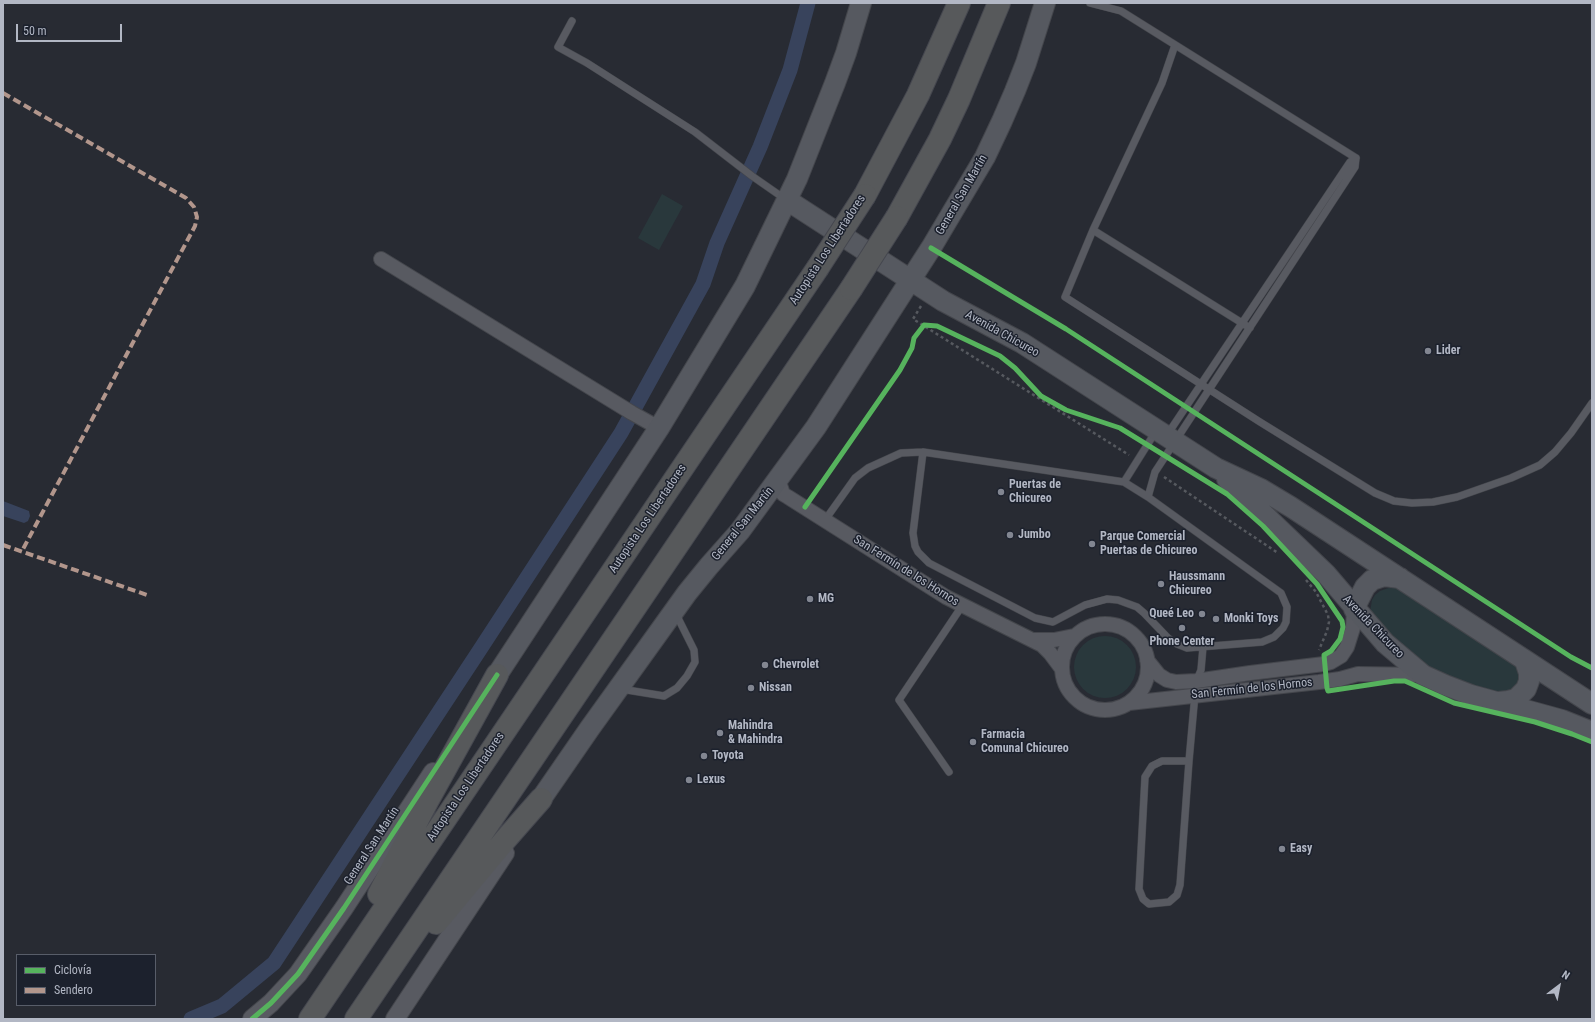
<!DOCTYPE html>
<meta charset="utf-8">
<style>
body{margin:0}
#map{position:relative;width:1595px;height:1022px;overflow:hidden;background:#282b33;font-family:"Roboto Condensed",sans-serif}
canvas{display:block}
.frame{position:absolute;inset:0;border:4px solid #b2b7c4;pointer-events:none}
.legend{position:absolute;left:16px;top:954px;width:140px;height:52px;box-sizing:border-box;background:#1c212d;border:1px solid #585d69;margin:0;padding:5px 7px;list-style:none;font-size:12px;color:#b2b7c4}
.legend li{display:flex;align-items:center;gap:8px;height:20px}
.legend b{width:20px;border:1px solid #585d69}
.north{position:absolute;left:1539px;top:966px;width:40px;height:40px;-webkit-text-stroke:3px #1c212d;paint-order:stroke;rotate:32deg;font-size:11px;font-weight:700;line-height:16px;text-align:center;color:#b2b7c4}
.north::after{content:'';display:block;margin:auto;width:14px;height:18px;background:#b2b7c4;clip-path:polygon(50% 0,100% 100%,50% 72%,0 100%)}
.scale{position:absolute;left:16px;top:24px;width:106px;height:18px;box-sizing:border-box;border:2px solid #b2b7c4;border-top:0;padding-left:5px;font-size:12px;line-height:14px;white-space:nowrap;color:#b2b7c4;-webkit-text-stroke:3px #1c212d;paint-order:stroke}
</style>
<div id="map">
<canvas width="1595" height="1022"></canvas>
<div class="frame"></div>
<ul class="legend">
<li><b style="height:5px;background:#56b35d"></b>Ciclovía</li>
<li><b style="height:5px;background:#b2968c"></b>Sendero</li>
</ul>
<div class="north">N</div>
<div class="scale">50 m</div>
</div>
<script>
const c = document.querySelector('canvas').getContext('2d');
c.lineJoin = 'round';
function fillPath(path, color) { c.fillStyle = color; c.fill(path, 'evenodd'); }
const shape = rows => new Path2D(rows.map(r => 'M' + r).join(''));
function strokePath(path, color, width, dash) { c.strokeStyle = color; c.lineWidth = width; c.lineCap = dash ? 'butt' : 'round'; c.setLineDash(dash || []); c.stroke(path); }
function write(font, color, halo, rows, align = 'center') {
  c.font = font + ' "Roboto Condensed",sans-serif'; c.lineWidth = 3; c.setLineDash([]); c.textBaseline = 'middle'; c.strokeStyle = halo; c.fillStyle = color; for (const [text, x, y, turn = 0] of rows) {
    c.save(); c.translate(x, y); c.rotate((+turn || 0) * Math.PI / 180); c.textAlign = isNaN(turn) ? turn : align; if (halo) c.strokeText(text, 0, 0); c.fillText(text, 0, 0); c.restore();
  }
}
fillPath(shape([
 [662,194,683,206,659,250,638,238],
 [1391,587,1395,587,1519,664,1522,681,1509,695,1443,679,1412,660,1370,612,1372,600,1375,595,1380,591],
 '1074 667a31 31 0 1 1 62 0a31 31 0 1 1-62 0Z'
]), '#29383c');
fillPath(shape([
 [3,501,29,511,30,516,28,521,24,523,3,516]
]), '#38435c');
strokePath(shape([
 [191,1019,222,1006,274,963,481,648,621,433,703,284,717,243,760,147,790,70,808,3]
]), '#38435c', 15);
const service = shape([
 [1090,3,1121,11,1356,158],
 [572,21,558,47,587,63,695,132,752,176,785,199],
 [1175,45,1162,83,1093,230,1250,328],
 [1093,230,1065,297,1260,422,1375,493,1394,501,1412,503,1433,502,1457,497,1511,478,1540,465,1555,452,1571,433,1592,403],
 [1167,435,1350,162,1356,158],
 [1124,482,1156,431],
 [1148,497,1155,472,1355,167,1356,158],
 [825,520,855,478,868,468,901,453,923,452,1124,482,1148,497,1281,593,1287,607,1286,622,1283,628,1274,637,1262,642,1187,648,1177,644,1168,638,1144,613,1137,607,1118,600,1107,599,1085,605,1053,622,1035,618,929,563,918,552,915,546,913,533,923,452],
 [1196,682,1201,670,1203,647],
 [621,689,664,696,677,688,687,676,695,662,694,650,675,612],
 [1189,761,1162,761,1152,766,1145,777,1139,889,1143,899,1149,904,1169,902,1177,895,1180,885,1189,761,1195,694],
 [949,772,899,700,962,606]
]);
const minor = shape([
 [381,259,632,413,659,428],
 [778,479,783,494,788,497,946,597,1042,645,1050,653,1062,669],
 '1062 667a43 43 0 1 1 86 0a43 43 0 1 1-86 0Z',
 [1034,640,1054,640,1074,636],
 [1147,660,1159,675,1167,680,1176,682,1196,681,1250,673,1324,664,1331,662,1341,656,1347,647,1353,628,1354,609],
 [1129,703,1319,682,1340,679,1358,674,1423,675]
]);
const tertiary = shape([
 [252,1019,271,1003,298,974,344,908,433,772],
 [395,1019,505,853]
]);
const secondary = shape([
 [787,200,943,301,1022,343,1216,468,1261,489,1291,507,1592,704],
 [1227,479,1326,574,1385,643,1423,675,1445,685,1471,695,1562,720,1592,732],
 [1354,609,1365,587,1372,580,1384,576,1400,578],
 [497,675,659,428,745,286,797,179,835,83,846,53,861,3],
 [1499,702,1508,701,1516,699,1526,689,1529,681,1529,673,1525,661],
 [541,799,590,728,687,593,709,566,740,531,816,427,931,248,985,157,1002,121,1015,91,1026,63,1045,3]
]);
const motorway = shape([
 [865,195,918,95,959,3],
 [897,217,940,139,959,99,999,3],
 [379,894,428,800,497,675],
 [436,923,505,840,541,799],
 [310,1019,817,269],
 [356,1019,851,289]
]);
strokePath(service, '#44464c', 8);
strokePath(minor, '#44464c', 16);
strokePath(tertiary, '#44464c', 20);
strokePath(secondary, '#44464c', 22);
strokePath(motorway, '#45474f', 24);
strokePath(shape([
 [921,306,913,319,1129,455],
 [1164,477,1278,553],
 [1306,580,1316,592,1328,615,1329,622,1327,631,1319,650]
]), '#56595f', 2.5, [3, 3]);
strokePath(service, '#585a61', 7);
strokePath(minor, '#585a61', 14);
strokePath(tertiary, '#585a61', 18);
strokePath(secondary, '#565960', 20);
strokePath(motorway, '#57595b', 22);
const motorwayBridge = shape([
 [817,269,865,195],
 [851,289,897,217]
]);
strokePath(motorwayBridge, '#45474f', 24, []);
strokePath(motorwayBridge, '#57595b', 22);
strokePath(shape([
 [3,93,186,198,194,207,197,217,195,226,22,551],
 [3,545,150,596]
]), '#b2968c', 4, [8, 4]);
strokePath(shape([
 [931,248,1066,329,1571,657,1592,668],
 [805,507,900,370,912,348,914,338,924,325,937,326,1000,356,1015,368,1041,396,1066,410,1120,428,1227,494,1263,526,1317,584,1342,621,1343,627,1340,639,1331,651,1324,655,1327,688,1328,691,1394,681,1405,681,1454,703,1535,722,1572,734,1592,742],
 [252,1019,271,1003,298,974,344,908,497,675]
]), '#56b35d', 5);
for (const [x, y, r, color] of [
 [1428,351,4,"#828691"],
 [1001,492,4,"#828691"],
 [1010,535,4,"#828691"],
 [1092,544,4,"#828691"],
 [1161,584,4,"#828691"],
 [810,599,4,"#828691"],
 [1202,614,4,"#828691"],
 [1216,619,4,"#828691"],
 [1182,628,4,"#828691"],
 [765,665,4,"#828691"],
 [751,688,4,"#828691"],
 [720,733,4,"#828691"],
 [973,742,4,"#828691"],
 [704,756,4,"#828691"],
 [689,780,4,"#828691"],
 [1282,849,4,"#828691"]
]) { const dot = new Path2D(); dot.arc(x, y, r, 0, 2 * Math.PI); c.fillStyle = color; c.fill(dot); strokePath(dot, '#1c212d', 1.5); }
write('12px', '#b2b7c4', '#1c212d', [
 ["General San Martín",962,195,-60],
 ["Autopista Los Libertadores",828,250,-57],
 ["Avenida Chicureo",1002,334,29],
 ["Autopista Los Libertadores",648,519,-56],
 ["General San Martín",743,524,-51],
 ["San Fermín de los Hornos",906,571,32],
 ["Avenida Chicureo",1373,627,46],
 ["San Fermín de los Hornos",1252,689,-6],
 ["Autopista Los Libertadores",466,787,-56],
 ["General San Martín",372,846,-57]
]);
write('bold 12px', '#b2b7c4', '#1c212d', [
 ["Lider",1436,351],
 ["Puertas de",1009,485],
 ["Chicureo",1009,499],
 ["Jumbo",1018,535],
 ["Parque Comercial",1100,537],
 ["Puertas de Chicureo",1100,551],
 ["Haussmann",1169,577],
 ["Chicureo",1169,591],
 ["MG",818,599],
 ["Queé Leo",1194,614,"right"],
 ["Monki Toys",1224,619],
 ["Phone Center",1182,642,"center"],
 ["Chevrolet",773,665],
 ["Nissan",759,688],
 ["Mahindra",728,726],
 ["& Mahindra",728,740],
 ["Farmacia",981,735],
 ["Comunal Chicureo",981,749],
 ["Toyota",712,756],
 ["Lexus",697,780],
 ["Easy",1290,849]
], 'left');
</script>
